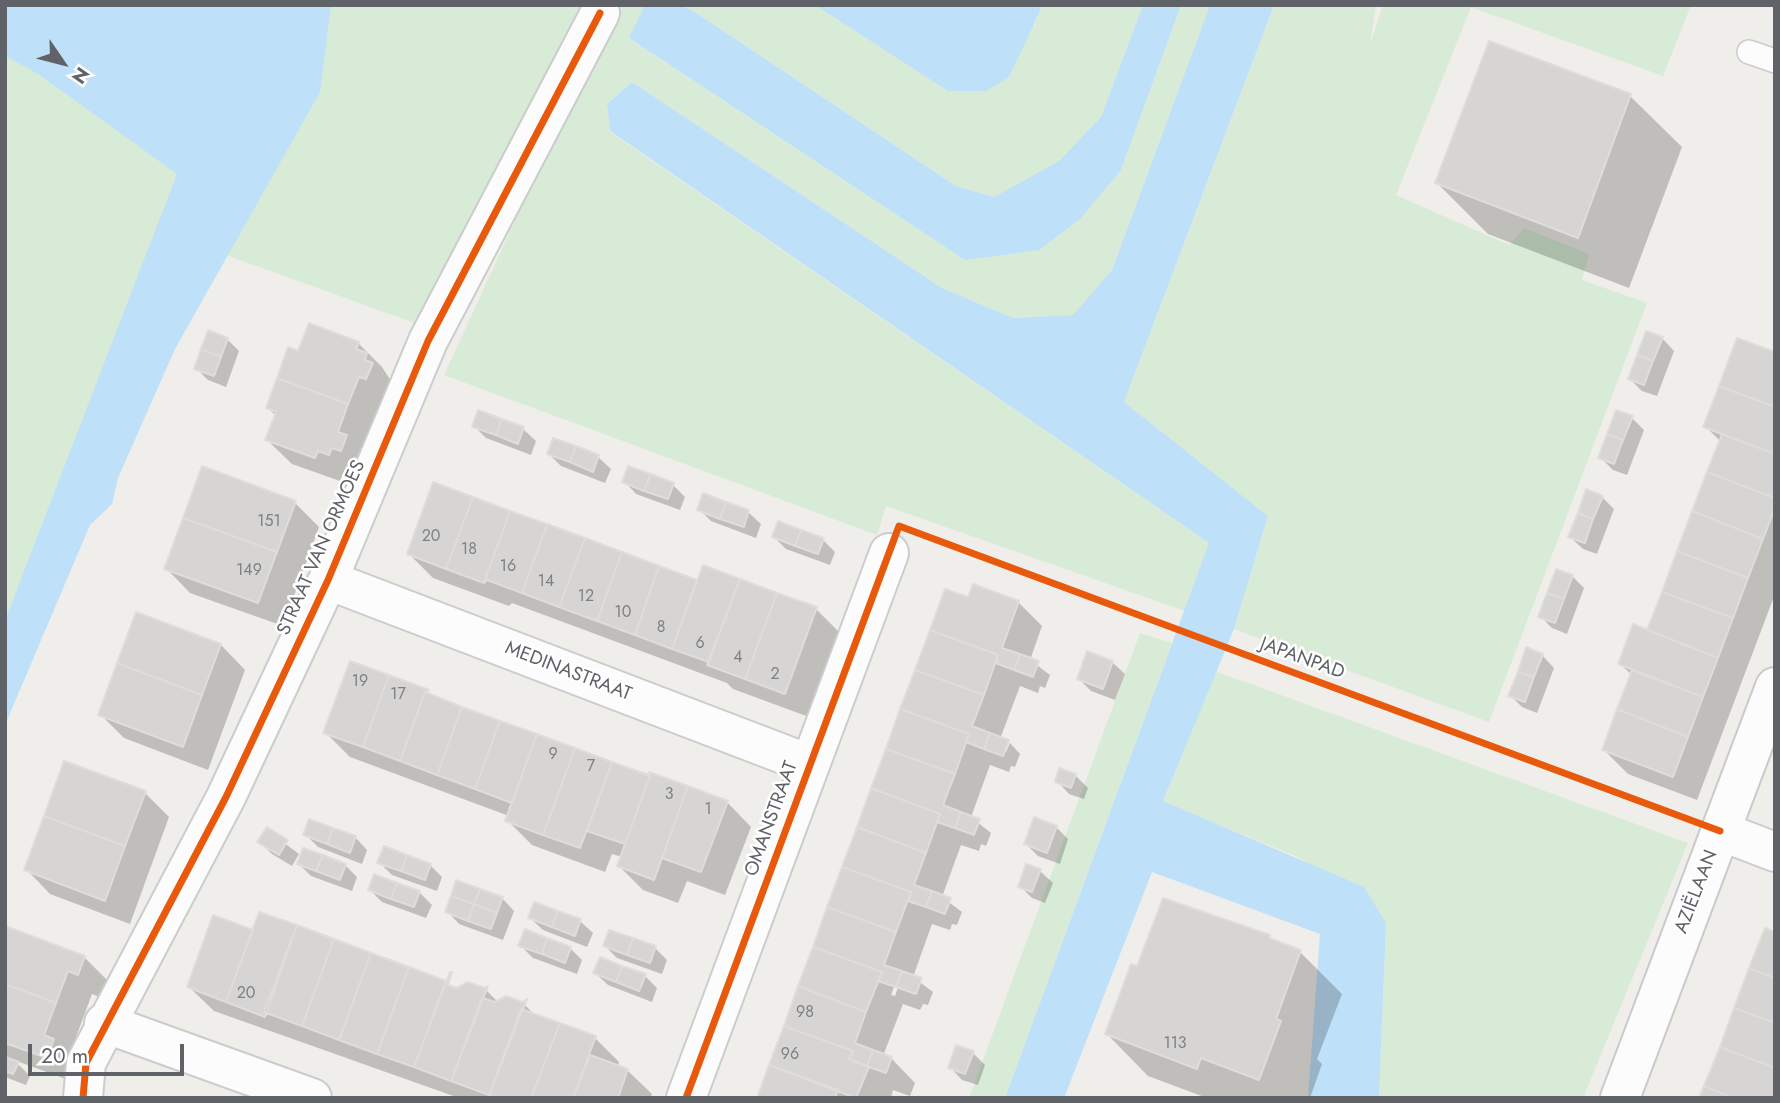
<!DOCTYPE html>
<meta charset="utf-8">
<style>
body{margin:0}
#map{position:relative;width:1780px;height:1103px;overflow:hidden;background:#efeeea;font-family:Jost,sans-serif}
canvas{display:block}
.frame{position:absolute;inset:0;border:7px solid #5f6368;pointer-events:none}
.north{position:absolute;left:28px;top:28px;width:70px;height:70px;-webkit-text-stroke:5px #fff;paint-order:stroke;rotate:125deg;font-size:19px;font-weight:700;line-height:28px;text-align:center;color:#5f6368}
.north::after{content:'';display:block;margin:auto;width:24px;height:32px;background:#5f6368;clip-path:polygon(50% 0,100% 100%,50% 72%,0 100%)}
.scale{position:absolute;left:28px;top:1044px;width:156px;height:32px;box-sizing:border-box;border:4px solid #5f6368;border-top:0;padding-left:9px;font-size:21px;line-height:24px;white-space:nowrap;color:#5f6368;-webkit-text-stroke:5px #fff;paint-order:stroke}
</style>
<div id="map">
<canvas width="1780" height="1103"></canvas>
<div class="frame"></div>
<div class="north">N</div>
<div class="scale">20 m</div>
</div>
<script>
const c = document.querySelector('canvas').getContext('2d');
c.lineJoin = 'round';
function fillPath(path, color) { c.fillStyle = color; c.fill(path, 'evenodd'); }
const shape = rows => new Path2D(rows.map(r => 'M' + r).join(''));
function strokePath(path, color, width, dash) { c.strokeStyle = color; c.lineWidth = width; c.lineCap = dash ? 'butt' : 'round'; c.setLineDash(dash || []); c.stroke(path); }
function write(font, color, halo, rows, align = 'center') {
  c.font = font + ' Jost,sans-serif'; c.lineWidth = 5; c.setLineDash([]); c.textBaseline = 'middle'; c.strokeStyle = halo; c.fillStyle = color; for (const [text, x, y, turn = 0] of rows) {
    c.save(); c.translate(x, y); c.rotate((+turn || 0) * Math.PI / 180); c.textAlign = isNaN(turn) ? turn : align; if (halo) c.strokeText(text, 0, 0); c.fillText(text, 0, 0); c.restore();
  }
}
fillPath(shape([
 [331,5,580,5,420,325,226,255,319,92],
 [614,5,645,5,630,39,965,260,1121,170,1181,5,1210,5,1112,270,1074,315,1013,318,942,288,632,82,607,104,610,132,1209,543,1185,611,886,506,877,535,444,375],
 [678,5,815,5,949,91,1034,26,1043,5,1143,5,1101,117,1059,161,994,197,956,186,692,10],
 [1274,5,1376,5,1370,44,1383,5,1691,5,1663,76,1471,7,1396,195,1509,245,1524,228,1589,254,1582,280,1647,303,1489,722,1234,629,1268,516,1124,402],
 [5,56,38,74,178,174,5,620],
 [1140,633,1172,643,1005,1098,969,1098],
 [1215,671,1688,843,1583,1098,1379,1098,1386,923,1300,858,1163,802]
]), '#d8ebd6');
fillPath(shape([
 [5,5,331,5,320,92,175,349,118,478,112,504,90,525,5,725,5,620,177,174,38,74,5,56],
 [645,5,678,5,692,10,956,186,994,197,1059,161,1101,117,1143,5,1181,5,1121,170,1080,219,1039,250,965,260,629,38],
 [815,5,1043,5,1009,77,986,91,948,91],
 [1210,5,1274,5,1124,402,1268,516,1234,629,1163,801,1364,887,1386,923,1379,1098,1308,1098,1320,934,1152,872,1064,1098,1005,1098,1209,543,610,131,607,104,632,82,942,288,1013,318,1073,315,1112,270]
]), '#bfe0f9');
fillPath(shape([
 [1490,43,1630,96,1682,147,1629,288,1488,234,1437,183],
 [1662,338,1674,351,1657,396,1642,391,1630,379],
 [227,339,239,351,226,387,208,380,196,368],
 [358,343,382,367,396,389,354,478,343,474,340,481,292,464,267,440,276,416,268,408,299,353],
 [1775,354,1775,594,1697,800,1628,774,1604,750,1632,675,1620,664,1648,632,1721,442,1705,426],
 [479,412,523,429,536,441,531,455,486,438,474,426],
 [1632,418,1644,430,1627,475,1613,470,1600,457],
 [549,454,598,457,611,469,605,483,561,466],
 [624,481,673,485,685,497,680,510,636,494],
 [434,485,698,582,816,609,840,633,809,717,733,689,727,683,512,603,509,606,433,578,409,554],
 [1602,497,1614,509,1597,554,1583,549,1570,537],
 [295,503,319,527,283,626,190,593,166,568],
 [699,509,748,512,761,524,756,538,711,521],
 [774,537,823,540,835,552,830,565,786,549],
 [1572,576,1584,588,1567,634,1552,628,1540,616],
 [969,599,1018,602,1042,626,1030,660,1050,675,1045,688,1040,686,1038,693,1020,686,1000,739,1006,752,1010,743,1020,754,1015,767,1011,766,1009,772,990,765,971,817,991,833,986,846,981,844,979,851,961,845,942,897,962,912,957,925,952,924,950,930,932,924,913,977,933,992,928,1005,923,1004,920,1010,903,1004,883,1056,891,1058,915,1083,910,1096,893,1090,891,1098,759,1098],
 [898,976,901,979,895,996,891,995],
 [137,614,221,645,245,670,208,770,124,738,100,714],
 [1542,655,1554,668,1537,713,1522,707,1510,695],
 [1112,662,1125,674,1115,700,1091,691,1079,679],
 [500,722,727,802,751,827,725,895,687,881,678,903,643,890,619,866,622,857,612,854,605,872,532,845,507,820,509,816,350,757,325,732],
 [1075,775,1088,788,1084,799,1069,794,1057,781],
 [145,793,169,817,130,924,50,894,26,869],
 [1056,827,1068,839,1060,864,1038,856,1026,844],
 [267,830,299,854,292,866,272,854,260,842],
 [306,835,355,837,367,850,362,864,318,847],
 [379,862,430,865,442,877,437,891,392,875],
 [299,864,345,865,357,877,352,891,311,876],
 [1040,871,1053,883,1045,903,1032,898,1020,886],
 [370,890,419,892,432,905,426,918,382,902],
 [502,898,514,911,503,940,459,924,447,911],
 [535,904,580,921,593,933,587,947,543,930,530,918],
 [261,914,448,983,453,989,486,990,498,1002,524,1004,536,1016,595,1038,619,1062,618,1067,627,1070,652,1094,650,1098,459,1098,214,1011,189,987,254,932],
 [5,928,84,957,108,981,102,998,92,994,69,1056,71,1081,14,1060,30,1076,26,1085,5,1077],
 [1269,936,1274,942,1300,952,1342,994,1317,1059,1322,1064,1310,1098,1207,1098,1148,1076,1107,1034,1138,969],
 [520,945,570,948,582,960,577,974,533,958],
 [605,946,655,948,667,960,662,974,617,958],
 [595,973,645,976,657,988,652,1002,608,985],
 [973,1053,985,1065,978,1085,962,1080,950,1067]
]), '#0003');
const building = shape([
 [1489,41,1631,94,1578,238,1435,183,1489,41],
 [309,323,359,342,356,349,367,353,365,360,373,363,366,379,359,377,348,404,277,378,288,347,298,351,309,323],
 [208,330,228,338,221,357,201,349,208,330],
 [1646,331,1663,337,1653,361,1637,355,1646,331],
 [1737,338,1775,352,1775,407,1719,386,1737,338],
 [201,349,221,357,214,376,194,369,201,349],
 [1637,355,1653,361,1644,385,1628,379,1637,355],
 [277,378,348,404,338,432,347,435,341,451,332,448,329,455,318,451,315,458,265,440,276,412,266,408,277,378],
 [1719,386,1775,407,1775,454,1703,427,1719,386],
 [478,410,502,419,496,435,472,427,478,410],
 [1616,410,1633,416,1623,440,1607,434,1616,410],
 [502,419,524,427,518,444,496,435,502,419],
 [1607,434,1623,440,1614,464,1598,458,1607,434],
 [1722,434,1775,454,1775,498,1707,472,1722,434],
 [553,438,576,446,570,462,547,454,553,438],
 [576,446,599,455,593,472,570,462,576,446],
 [202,466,296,501,277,552,183,518,202,466],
 [628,466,651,474,644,491,622,482,628,466],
 [1707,472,1775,498,1775,508,1763,539,1692,511,1707,472],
 [651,474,674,483,668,499,644,491,651,474],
 [433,482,473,497,446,569,407,554,433,482],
 [1586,489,1603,496,1593,519,1578,513,1586,489],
 [703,493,726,502,720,519,697,510,703,493],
 [473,497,510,511,484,583,446,569,473,497],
 [726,502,749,510,744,527,720,519,726,502],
 [510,511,547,524,522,593,487,580,484,583,510,511],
 [1692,511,1763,539,1748,578,1677,551,1692,511],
 [1578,513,1593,519,1585,543,1568,537,1578,513],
 [183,518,277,552,258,603,164,569,183,518],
 [778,521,801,530,795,546,772,537,778,521],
 [547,524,585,538,559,607,522,593,547,524],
 [801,530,824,538,818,554,795,546,801,530],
 [585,538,622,552,597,621,559,607,585,538],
 [1677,551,1748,578,1733,618,1662,592,1677,551],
 [622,552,659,566,635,635,597,621,622,552],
 [703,565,740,579,709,662,672,649,703,565],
 [659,566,697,580,672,649,635,635,659,566],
 [1556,569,1573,575,1564,599,1547,593,1556,569],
 [740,579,777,593,745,679,707,665,740,579],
 [973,584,1019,601,1002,648,1020,654,1014,670,996,663,998,655,930,630,945,589,968,597,973,584],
 [1662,592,1733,618,1718,658,1647,630,1662,592],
 [777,593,817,607,785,694,745,679,777,593],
 [1547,593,1564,599,1555,623,1538,617,1547,593],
 [136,612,221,644,202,695,117,663,136,612],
 [1633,624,1718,658,1703,697,1618,664,1633,624],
 [930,630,998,655,984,695,915,670,930,630],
 [1526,647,1543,654,1534,677,1518,672,1526,647],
 [1087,651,1113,661,1103,689,1077,679,1087,651],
 [1020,654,1039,661,1033,677,1014,670,1020,654],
 [350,661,389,675,363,747,323,733,350,661],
 [117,663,202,695,183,747,98,715,117,663],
 [915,670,984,695,972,726,990,733,984,749,966,742,969,734,900,709,915,670],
 [1632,670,1703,697,1688,737,1617,709,1632,670],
 [1518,672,1534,677,1525,702,1508,696,1518,672],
 [389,675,429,690,425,692,400,761,363,747,389,675],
 [425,692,462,707,437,775,400,761,425,692],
 [462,707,500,721,475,789,437,775,462,707],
 [900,709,969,734,955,774,886,749,900,709],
 [1617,709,1688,737,1673,777,1602,750,1617,709],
 [500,721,537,734,512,803,475,789,500,721],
 [990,733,1009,740,1003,756,984,749,990,733],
 [537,734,575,748,543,835,505,821,537,734],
 [575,748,612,762,580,848,543,835,575,748],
 [886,749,955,774,943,805,961,812,955,828,937,822,940,814,871,788,886,749],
 [64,761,146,791,125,846,44,816,64,761],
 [612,762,650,776,625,844,587,831,612,762],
 [1059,768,1076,774,1071,788,1055,782,1059,768],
 [649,772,688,786,654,880,617,866,650,776,649,772],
 [688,786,728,801,701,872,662,858,688,786],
 [871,788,940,814,926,853,857,827,871,788],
 [961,812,980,819,974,835,955,828,961,812],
 [44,816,125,846,105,901,24,870,44,816],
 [1034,817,1057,826,1047,853,1024,844,1034,817],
 [309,819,333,828,327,844,303,835,309,819],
 [267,827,288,840,279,855,257,842,267,827],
 [857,827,926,853,914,885,932,891,926,907,908,901,911,892,842,867,857,827],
 [333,828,356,836,350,853,327,844,333,828],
 [384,846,407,855,401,871,377,863,384,846],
 [303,848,323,855,316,871,297,864,303,848],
 [323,855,346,864,340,880,316,871,323,855],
 [407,855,431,864,425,880,401,871,407,855],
 [1026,864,1041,869,1032,892,1018,887,1026,864],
 [842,867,911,892,896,932,827,907,842,867],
 [374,874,397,883,391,899,368,890,374,874],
 [456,880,480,889,474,904,451,896,456,880],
 [397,883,420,891,414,907,391,899,397,883],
 [480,889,503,897,497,913,474,904,480,889],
 [932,891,951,898,945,914,926,907,932,891],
 [451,896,474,904,468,921,445,912,451,896],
 [1163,898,1270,935,1269,938,1301,950,1276,1019,1281,1021,1259,1080,1201,1058,1197,1069,1105,1034,1131,964,1137,966,1163,898],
 [534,902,558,911,552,927,528,918,534,902],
 [474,904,497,913,491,929,468,921,474,904],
 [827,907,896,932,884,965,902,971,896,987,878,981,882,972,813,947,827,907],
 [558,911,581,919,575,936,552,927,558,911],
 [259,912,297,925,265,1017,226,1002,259,912],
 [213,915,253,930,226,1002,187,987,213,915],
 [297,925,334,939,302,1026,264,1012,297,925],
 [5,926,85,956,78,975,68,971,56,1003,5,984,5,926],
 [1765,928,1775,932,1775,978,1749,968,1765,928],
 [525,929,547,938,542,954,518,946,525,929],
 [609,930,633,938,627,955,603,946,609,930],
 [547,938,571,947,565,963,542,954,547,938],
 [633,938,656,946,650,963,627,955,633,938],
 [334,939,371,953,339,1040,302,1026,334,939],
 [813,947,882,972,866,1012,798,986,813,947],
 [371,953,409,967,377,1054,339,1040,371,953],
 [600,957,622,966,616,982,593,973,600,957],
 [622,966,646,974,639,991,616,982,622,966],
 [409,967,446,981,414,1067,377,1054,409,967],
 [1749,968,1775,978,1775,1023,1734,1008,1749,968],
 [902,971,922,978,916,994,896,987,902,971],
 [450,972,452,972,448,985,457,988,468,982,485,988,488,986,451,1081,414,1067,450,972],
 [5,984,56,1003,44,1035,54,1039,47,1058,5,1043,5,984],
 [798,986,866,1012,855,1043,873,1050,867,1066,849,1059,853,1051,784,1026,798,986],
 [506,996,523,1002,527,999,489,1095,451,1081,482,998,495,1002,506,996],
 [1734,1008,1775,1023,1775,1068,1720,1047,1734,1008],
 [521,1009,560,1023,531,1098,497,1098,489,1095,521,1009],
 [560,1023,596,1036,573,1098,531,1098,560,1023],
 [784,1026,853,1051,849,1059,867,1066,873,1050,892,1057,886,1073,869,1067,856,1098,769,1065,784,1026],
 [956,1045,974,1051,965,1074,948,1068,956,1045],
 [1720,1047,1775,1068,1775,1098,1733,1098,1704,1086,1720,1047],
 [590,1055,628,1069,618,1098,573,1098,590,1055],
 [5,1057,19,1062,13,1074,5,1071,5,1057],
 [769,1065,838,1090,835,1098,757,1098,769,1065],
 [1704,1086,1733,1098,1699,1098,1704,1086]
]);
fillPath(building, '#d6d5d3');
strokePath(building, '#deddd9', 2);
const lane = shape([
 [1749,52,1775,61]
]);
const street = shape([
 [328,580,809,764],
 [1720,831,1775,852],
 [104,1023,312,1098],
 [83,1098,86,1063,226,797,328,580,428,341,600,13],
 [686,1098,889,553]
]);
const secondary = shape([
 [1620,1098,1775,687]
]);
strokePath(lane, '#cbcccc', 26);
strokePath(street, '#cbcccc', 42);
strokePath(secondary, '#cacacb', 42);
strokePath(lane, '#fdfcfc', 23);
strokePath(street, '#fdfcfc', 38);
strokePath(secondary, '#fdfcfc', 38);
strokePath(shape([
 [83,1098,86,1063,226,797,328,580,428,341,600,13],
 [686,1098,899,526,1720,831]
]), '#e8590c', 7);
write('16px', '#7e8184', null, [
 ["151",269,522],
 ["20",431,537],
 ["18",469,550],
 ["16",508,567],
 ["149",249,571],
 ["14",546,582],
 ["12",586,597],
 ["10",623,613],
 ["8",661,628],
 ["6",700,644],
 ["4",738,658],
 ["2",775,675],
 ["19",360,682],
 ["17",398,695],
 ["9",553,755],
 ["7",591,767],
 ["3",669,795],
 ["1",708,810],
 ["20",246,994],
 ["98",805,1013],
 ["113",1175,1044],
 ["96",790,1055]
]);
write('19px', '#5f6368', '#fff', [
 ["STRAAT VAN ORMOES",322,548,-66],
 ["JAPANPAD",1302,659,20],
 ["MEDINASTRAAT",568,672,21],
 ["OMANSTRAAT",772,819,-70],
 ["AZIËLAAN",1697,892,-69]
]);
</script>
